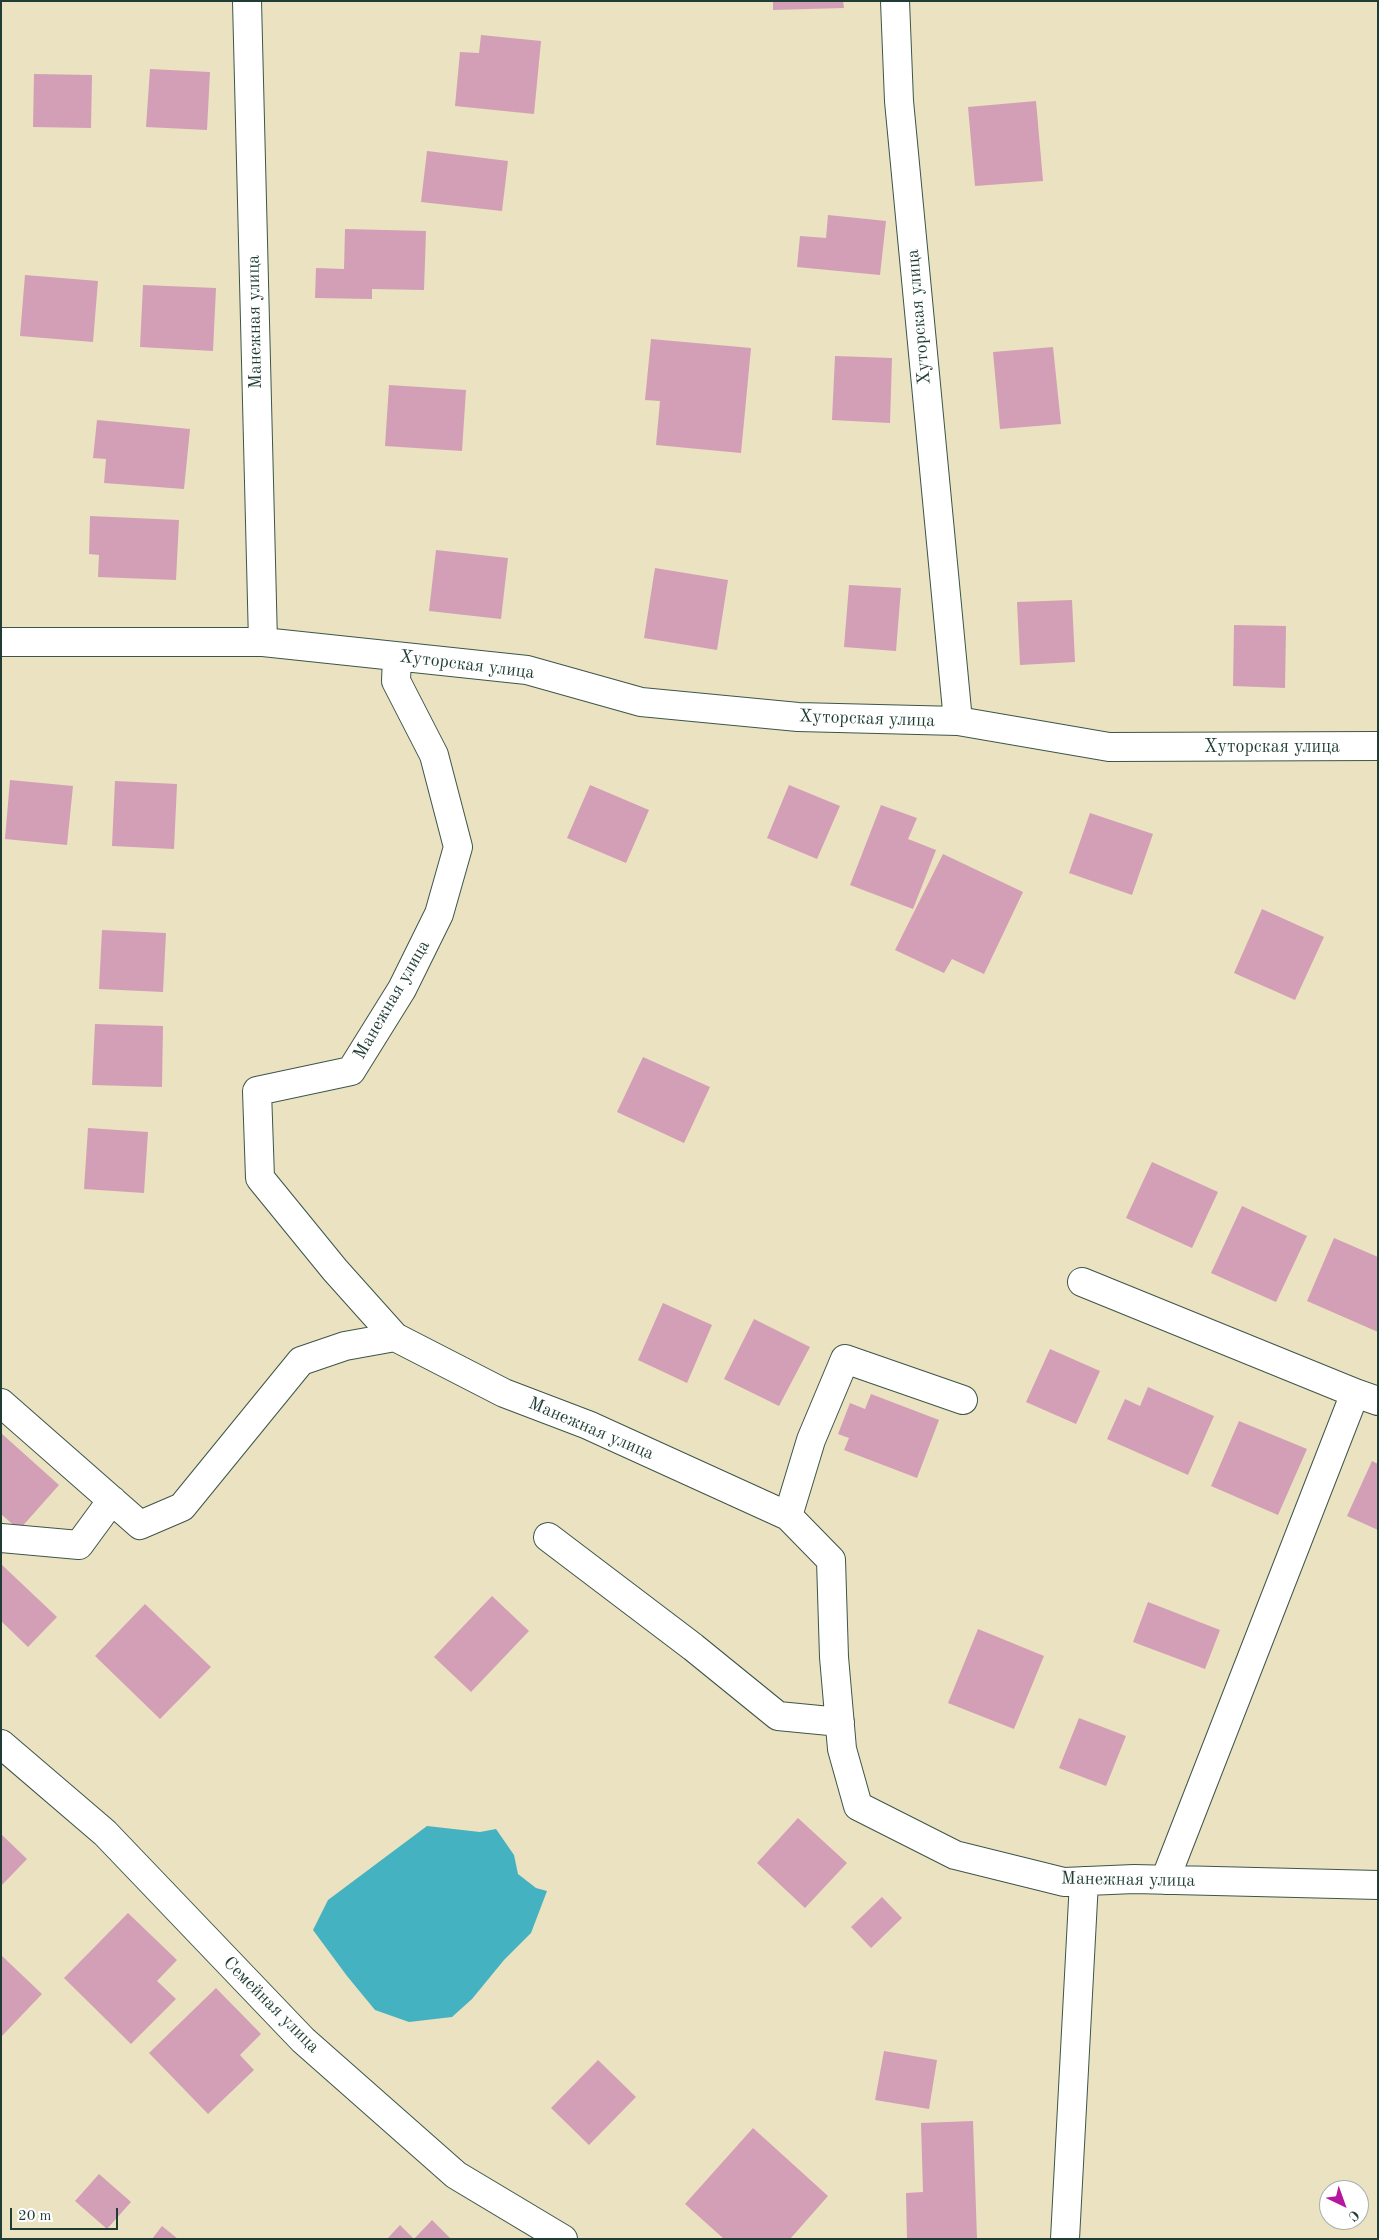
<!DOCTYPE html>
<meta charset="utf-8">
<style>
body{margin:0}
#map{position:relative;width:1379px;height:2240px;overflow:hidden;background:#eae2c0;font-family:"Old Standard TT",serif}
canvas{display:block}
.frame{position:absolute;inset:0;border:2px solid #1f3d34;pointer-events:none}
.north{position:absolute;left:1319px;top:2180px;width:50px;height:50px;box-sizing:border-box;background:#fff;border:1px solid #a5b1ae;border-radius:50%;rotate:138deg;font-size:14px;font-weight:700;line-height:20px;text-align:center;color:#1f3d34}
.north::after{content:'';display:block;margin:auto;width:18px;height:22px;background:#b5179e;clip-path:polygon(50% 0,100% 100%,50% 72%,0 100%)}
.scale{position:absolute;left:10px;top:2208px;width:108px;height:22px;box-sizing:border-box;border:2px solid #1f3d34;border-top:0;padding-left:6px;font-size:15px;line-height:18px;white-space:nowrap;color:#1f3d34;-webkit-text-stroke:4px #fff;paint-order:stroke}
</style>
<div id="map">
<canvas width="1379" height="2240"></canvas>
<div class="frame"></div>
<div class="north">С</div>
<div class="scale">20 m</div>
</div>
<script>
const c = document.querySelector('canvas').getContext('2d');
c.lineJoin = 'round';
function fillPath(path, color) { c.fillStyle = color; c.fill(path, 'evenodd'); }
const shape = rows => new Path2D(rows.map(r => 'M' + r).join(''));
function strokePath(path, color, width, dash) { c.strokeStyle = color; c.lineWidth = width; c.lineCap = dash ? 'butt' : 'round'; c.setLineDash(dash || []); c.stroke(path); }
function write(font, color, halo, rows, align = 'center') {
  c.font = font + ' "Old Standard TT",serif'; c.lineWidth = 4; c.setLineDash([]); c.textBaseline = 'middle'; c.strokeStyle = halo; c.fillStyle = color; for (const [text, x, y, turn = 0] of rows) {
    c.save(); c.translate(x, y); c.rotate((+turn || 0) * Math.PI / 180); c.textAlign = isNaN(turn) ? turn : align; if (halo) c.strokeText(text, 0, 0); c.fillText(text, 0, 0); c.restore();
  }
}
fillPath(shape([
 [427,1826,480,1832,496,1829,514,1855,518,1874,536,1888,547,1891,531,1933,504,1960,472,1999,452,2017,409,2022,375,2010,347,1976,313,1930,328,1900]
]), '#44b2c1');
fillPath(shape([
 [773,1,843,1,844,8,773,10],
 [481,35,541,41,534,114,455,106,460,52,479,53],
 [150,69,210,72,207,130,146,127],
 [34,74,92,75,91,128,33,127],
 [1036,101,1043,181,975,186,968,107],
 [427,151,508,161,502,211,421,202],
 [828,215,886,221,880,275,797,267,800,236,826,238],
 [345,229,426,231,424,290,372,289,372,299,315,298,316,268,344,269],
 [25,275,98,281,93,342,20,336],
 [143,285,216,288,213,351,140,347],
 [651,339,751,348,741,453,656,445,660,401,645,400],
 [1053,347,1061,424,1000,429,993,352],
 [835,356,892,358,890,423,832,420],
 [389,385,466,390,462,451,385,446],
 [97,420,190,429,184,489,104,483,106,459,93,458],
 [90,516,179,520,176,580,98,577,99,555,89,554],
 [436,550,508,558,501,619,429,611],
 [655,568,728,580,717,650,644,638],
 [849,585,901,588,896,651,844,647],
 [1072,600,1075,662,1020,665,1017,602],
 [1234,625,1286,626,1285,688,1233,686],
 [10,780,73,786,67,845,5,839],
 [115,781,177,784,174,849,112,846],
 [590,785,649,810,626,863,567,838],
 [789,785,840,806,817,859,767,838],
 [881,805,917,818,908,839,936,850,913,909,850,885],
 [1090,813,1153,834,1132,895,1069,873],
 [943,854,1023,892,984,974,952,959,944,973,895,950],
 [1262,909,1324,937,1295,1000,1234,973],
 [102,930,166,933,163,992,99,989],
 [95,1024,163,1026,162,1087,92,1085],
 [643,1057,710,1087,684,1143,617,1112],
 [88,1128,148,1132,144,1193,84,1189],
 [1152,1162,1218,1192,1192,1248,1126,1218],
 [1242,1206,1307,1236,1276,1302,1211,1273],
 [1334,1238,1378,1257,1378,1332,1307,1301],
 [663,1303,712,1325,687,1383,638,1360],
 [754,1319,810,1347,779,1406,724,1379],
 [1050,1349,1100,1371,1076,1424,1026,1402],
 [1148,1387,1214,1416,1188,1475,1107,1439,1125,1399,1140,1406],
 [871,1394,939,1420,917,1478,844,1450,849,1438,838,1434,850,1403,865,1409],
 [1239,1421,1307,1449,1278,1515,1211,1486],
 [1,1433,59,1485,19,1530,1,1514],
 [1372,1461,1378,1464,1378,1530,1347,1516],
 [1,1564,57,1617,28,1647,1,1621],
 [492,1596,529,1631,471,1692,434,1657],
 [1148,1602,1220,1630,1205,1669,1133,1642],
 [145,1604,211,1667,160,1719,95,1656],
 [978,1629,1044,1656,1014,1729,948,1703],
 [1079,1718,1126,1736,1106,1786,1059,1768],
 [798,1818,847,1863,805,1908,757,1863],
 [1,1834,27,1859,1,1886],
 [882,1897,902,1918,871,1948,851,1927],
 [128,1913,177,1960,157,1981,176,1999,131,2044,64,1978],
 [1,1955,42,1994,1,2037],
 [216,1988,261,2034,240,2055,254,2070,208,2114,149,2053],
 [884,2051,937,2060,929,2109,875,2100],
 [598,2060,636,2097,589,2145,551,2108],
 [973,2121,977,2239,907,2239,906,2193,923,2192,921,2123],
 [753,2128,828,2196,790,2239,724,2239,685,2204],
 [99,2174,131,2202,107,2229,75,2201],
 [432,2220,451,2239,414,2239],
 [400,2225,414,2239,387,2239],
 [162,2226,178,2239,152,2239]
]), '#d39fb6');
const minor = shape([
 [247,1,263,642],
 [895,1,899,101,958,721],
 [1,642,263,642,527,670,641,702,798,717,958,721,1109,747,1378,746],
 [397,657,396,681,434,755,458,847,439,914,402,989,351,1071,257,1091,260,1178,335,1270,395,1337,504,1393,588,1425,788,1516,831,1560,834,1657,842,1749,858,1806,955,1855,1064,1882,1134,1879,1378,1885],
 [1082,1282,1355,1393,1165,1880],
 [1355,1393,1378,1401],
 [1,1403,140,1525,182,1507,301,1361,345,1346,395,1337],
 [788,1516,811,1440,845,1359,963,1400],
 [548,1537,693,1647,778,1716,840,1722],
 [1,1538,79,1545,112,1500],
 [1,1744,105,1833,303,2040,456,2175,563,2239],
 [1065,2239,1084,1881]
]);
strokePath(minor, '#3d5649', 30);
strokePath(minor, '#fff', 28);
write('18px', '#1f3d34', '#fff', [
 ["Хуторская улица",919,317,-95],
 ["Манежная улица",255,322,-91],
 ["Хуторская улица",467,665,7],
 ["Хуторская улица",867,719,2],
 ["Хуторская улица",1272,747],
 ["Манежная улица",392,1000,-60],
 ["Манежная улица",591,1429,23],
 ["Манежная улица",1128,1880,1],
 ["Семейная улица",271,2005,45]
]);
</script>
